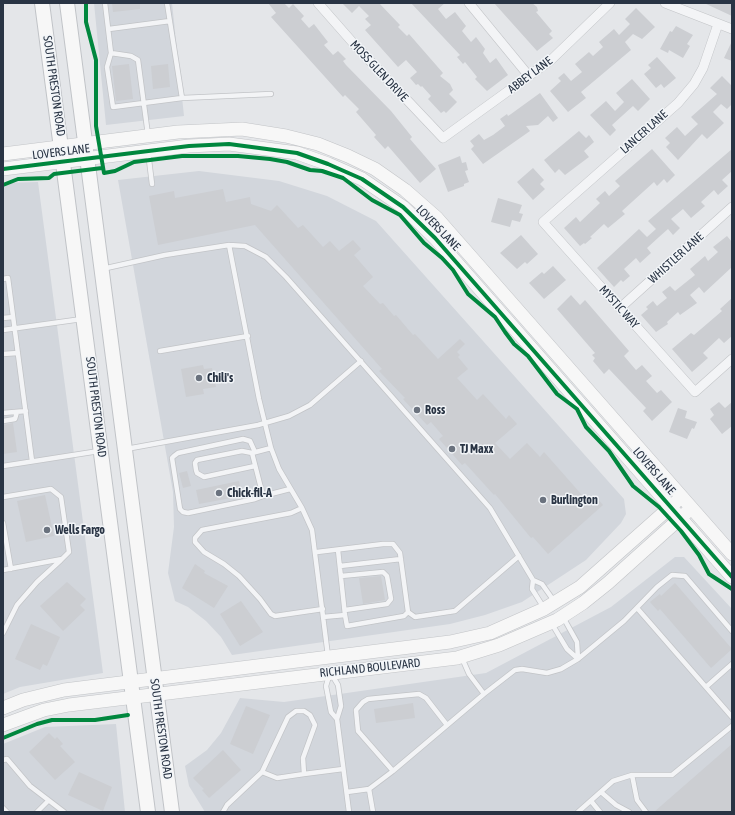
<!DOCTYPE html>
<style>
body{margin:0}
#map{position:relative;width:735px;height:815px;overflow:hidden;background:#e4e6e9;font-family:"Asap Condensed",sans-serif}
canvas{display:block}
.frame{position:absolute;inset:0;border:4px solid #293444;pointer-events:none}
</style>
<div id="map">
<canvas width="735" height="815"></canvas>
<div class="frame"></div>
</div>
<script>
const c = document.querySelector('canvas').getContext('2d');
c.lineJoin = 'round';
function fillPath(path, color) { c.fillStyle = color; c.fill(path, 'evenodd'); }
const shape = rows => new Path2D(rows.map(r => 'M' + r).join(''));
function strokePath(path, color, width, dash) { c.strokeStyle = color; c.lineWidth = width; c.lineCap = dash ? 'butt' : 'round'; c.setLineDash(dash || []); c.stroke(path); }
function write(font, color, halo, rows, align = 'center') {
  c.font = font + ' "Asap Condensed",sans-serif'; c.lineWidth = 3; c.setLineDash([]); c.textBaseline = 'middle'; c.strokeStyle = halo; c.fillStyle = color; for (const [text, x, y, turn = 0] of rows) {
    c.save(); c.translate(x, y); c.rotate((+turn || 0) * Math.PI / 180); c.textAlign = isNaN(turn) ? turn : align; if (halo) c.strokeText(text, 0, 0); c.fillText(text, 0, 0); c.restore();
  }
}
fillPath(shape([
 [94,3,172,3,184,116,106,125],
 [199,171,279,181,327,196,376,221,624,499,626,514,621,523,586,560,522,602,485,615,450,624,232,655,221,637,206,621,188,607,175,601,168,573,174,527,173,492,118,180],
 [38,182,103,673,20,687,3,694,3,183],
 [675,557,684,557,732,609,732,812,205,812,189,786,185,766,207,750,221,733,240,698,284,702,486,673,611,607],
 [116,724,125,812,3,812,3,744,45,727]
]), '#d2d6dc');
fillPath(shape([
 [112,3,140,3,140,9,113,12],
 [268,3,284,3,289,8,293,4,304,16,301,19,309,28,314,24,328,42,324,45,333,55,338,51,346,59,343,61,346,65,391,111,412,137,410,139,436,169,420,183,388,146,385,149,374,137,376,135,356,112,359,109,345,95,343,97,271,17,276,13],
 [342,3,379,3,400,25,398,27,407,36,409,34,443,73,440,76,450,84,453,90,449,94,457,102,446,113,444,111,441,113,428,99,431,96,422,86,421,87,418,84,416,85,410,78,417,72,406,60,398,67,365,30,371,25,365,19,369,16,359,6,352,13],
 [411,3,445,3,438,9,446,19,455,12,466,26,462,31,471,42,476,37,485,49,483,53,490,63,496,58,508,75,487,91,475,79,477,77,465,62,463,64,457,57,460,55],
 [494,3,532,3,537,7,538,11,536,12,552,31,549,34,553,38,537,51],
 [704,3,732,3,732,16],
 [636,8,655,27,642,39,633,34,625,42,631,50,581,92,586,98,568,112,550,91,561,81,558,78,564,73,571,81,582,72,575,64,589,52,593,56,603,47,599,42,614,29,619,35,630,24,625,19],
 [676,26,693,35,687,44,690,46,683,58,669,50,668,53,660,49,670,31,672,32],
 [732,41,732,61,724,58],
 [657,57,676,78,664,88,661,84,656,88,644,74,651,68,648,65],
 [129,64,133,99,116,101,112,66],
 [168,64,170,87,153,89,151,66],
 [722,76,732,86,732,104,727,109,721,104,713,112,724,123,707,139,702,134,678,160,666,147,670,143,665,138,677,127,685,136,698,124,691,117,717,94,710,88],
 [632,79,650,99,638,111,633,106,612,125,616,130,610,136,590,115,606,101,615,111,624,102,616,93],
 [540,93,558,118,553,122,548,116,538,125,526,126,530,131,483,164,471,149,474,146,470,141,479,134,484,140,493,135,505,126,500,119,507,114,508,116,511,114],
 [579,131,586,138,589,135,594,142,584,151,589,157,565,175,559,169,555,173,544,160],
 [652,149,675,175,667,183,664,179,657,186,654,182,622,211,625,214,608,228,604,224,590,237,592,238,585,244,584,243,580,246,564,228,576,217,580,222,600,203,596,199,605,191,609,196,620,186,615,181],
 [732,149,732,171,722,180,728,186,718,195,714,190,701,202,705,206,691,218,683,209,671,219,680,228,673,235,668,229,659,237,647,248,651,253,640,263,636,258,624,269,630,276,623,282,621,280,614,287,597,268,639,229,647,237,656,229,648,221],
 [460,156,462,163,466,162,468,170,465,171,469,182,464,184,464,186,448,192,438,165],
 [533,168,544,180,540,184,545,189,533,200,517,182],
 [223,189,226,202,250,197,251,204,271,211,277,205,298,228,303,225,323,247,330,241,339,251,353,240,361,249,354,255,373,277,363,286,380,304,383,303,394,316,396,315,413,335,415,334,438,359,460,339,465,344,457,352,460,355,458,357,468,369,457,378,477,400,483,394,506,419,509,415,517,424,495,443,510,459,527,443,540,457,544,452,589,503,596,497,603,505,548,554,533,537,531,538,495,494,494,495,465,463,462,465,439,439,443,436,431,422,427,425,403,399,405,398,379,371,382,369,255,225,158,245,149,196,174,191,175,198],
 [498,198,522,205,519,213,523,214,520,222,512,220,510,227,491,222],
 [521,235,538,254,527,264,525,262,517,269,500,253],
 [727,236,732,242,732,267,704,293,699,287,690,295,697,303,680,315,678,312,667,322,668,324,656,332,641,315,648,309,646,307,653,301,657,306,667,298,662,292,670,286,675,291,695,275,690,269,705,256,708,261,718,252,713,247],
 [553,266,566,280,544,299,529,283,542,272,544,274],
 [571,295,580,305,585,300,629,351,624,356,636,370,642,365,652,376,646,381,657,393,661,390,672,402,652,421,643,411,646,408,609,369,604,374,593,361,595,358,592,355,595,353,557,309],
 [732,298,732,336,724,343,719,338,703,353,708,358,692,372,672,349,691,333,694,335,722,311,720,309],
 [203,365,204,369,212,368,216,387,203,389,204,394,186,397,181,369],
 [719,402,725,408,732,402,732,426,722,434,710,419,714,415,710,409],
 [678,408,687,411,685,418,697,422,694,429,692,428,687,439,669,432],
 [13,423,17,452,3,454,3,425],
 [187,471,191,486,183,488,179,473],
 [239,481,242,496,199,504,196,490],
 [45,495,54,536,26,542,17,501],
 [195,564,205,571,204,573,228,586,214,608,182,588],
 [381,576,385,600,363,604,359,578],
 [67,582,86,599,80,605,85,610,63,631,40,606],
 [675,583,732,649,711,668,660,609,658,611,650,602,660,594,661,596],
 [241,601,263,632,240,646,220,614],
 [31,624,60,637,47,666,43,664,40,670,15,659],
 [413,703,415,718,376,723,374,709],
 [246,706,270,715,253,754,230,744],
 [49,733,55,739,57,737,63,744,60,746,75,762,55,780,29,752],
 [732,744,732,812,654,812],
 [223,750,241,770,209,798,202,790,204,789,193,778],
 [79,772,112,787,103,811,68,795]
]), '#ccced2');
const lane = shape([
 [105,3,111,53,107,67,113,107,182,98,167,3],
 [109,29,170,21],
 [111,53,131,56,138,60,148,135],
 [182,98,271,94],
 [148,152,152,184],
 [229,245,259,399,271,448,279,469,302,508,312,530,328,656],
 [102,269,165,255,229,245,245,246,266,257,286,277,490,508,533,580,532,589,544,608],
 [3,279,8,278,32,461],
 [3,318,13,317],
 [3,330,82,319],
 [160,351,248,336],
 [3,354,18,353],
 [3,413,26,411],
 [3,421,15,419,17,412],
 [271,448,252,453,263,496,290,489],
 [126,449,258,425,289,416,310,405,361,361],
 [255,452,250,441,243,439,178,453,174,456,172,458,180,509,183,512,188,513,255,499,263,496],
 [252,453,242,451,197,460,195,463,196,470,197,473,204,477,255,466],
 [3,466,99,451],
 [3,497,51,489,61,497,69,552,62,559,3,570],
 [302,508,291,513,202,530,195,538,195,542,204,552,224,564,239,576,260,599,271,614,275,616,323,609],
 [3,523,11,569],
 [317,552,383,544,393,544,400,553,408,612,415,617,455,611,519,556],
 [340,566,401,559],
 [341,576,383,572,387,576,391,599,387,604,345,610],
 [533,580,542,584,554,601],
 [637,608,732,717],
 [345,615,347,626,404,616,408,612],
 [323,617,345,615,338,550],
 [563,617,577,642,578,659],
 [552,624,567,649,578,659],
 [3,633,17,605,37,582,61,560],
 [462,658,469,674,484,694],
 [332,675,338,685,341,706,337,719,349,812],
 [329,676,326,686,331,712,337,719],
 [706,687,732,664],
 [3,760,7,759,30,786,64,812],
 [393,771,358,731,356,710,363,702,368,699,419,694,426,698,447,725],
 [262,772,277,778,304,774],
 [632,775,637,800,646,812],
 [369,789,373,812],
 [347,792,369,789,393,771,484,694,515,670,522,669,547,673,561,669,578,659,624,621,657,587,672,575,685,576,732,631],
 [601,792,616,805,629,812],
 [591,801,600,812],
 [3,808,7,812],
 [37,812,48,801],
 [223,812,227,805,262,772,288,717,296,711,304,711,310,715,315,725,303,758,304,774,343,769],
 [578,812,613,781,632,775,672,775,732,726]
]);
const street = shape([
 [318,3,354,44,443,138,551,60,610,3],
 [469,3,529,76],
 [665,3,732,29],
 [718,24,703,68,694,84,678,103,543,222,695,392,732,359],
 [620,308,732,207]
]);
const secondary = shape([
 [3,154,178,132,242,129,286,136,318,144,348,156,375,169,405,190,437,218,732,554],
 [3,169,189,146,229,144,297,153,328,164,362,179,403,207,435,238,732,577],
 [3,708,23,700,64,690,450,642,490,633,544,609,580,587,677,501],
 [3,725,44,710,69,705,457,658,499,645,557,620,583,603,608,583,687,512]
]);
const primary = shape([
 [42,3,148,812],
 [67,3,172,812]
]);
strokePath(lane, '#c2c4c7', 6);
strokePath(street, '#c2c4c7', 10);
strokePath(secondary, '#c2c4c7', 14);
strokePath(primary, '#c0c3c7', 16);
strokePath(lane, '#f3f4f6', 4.5);
strokePath(street, '#f3f4f6', 9);
strokePath(secondary, '#f7f7f7', 13);
strokePath(primary, '#f7f7f7', 14);
strokePath(shape([
 [86,3,86,22,96,60,96,126,104,173,115,171,134,162,182,156,238,156,270,159,287,162,310,170,322,171,343,178,372,200,400,215,424,243,442,258,453,270,468,294,495,317,505,332,514,344,528,356,557,394,577,409,586,427,609,451,633,486,659,507,681,531,699,555,709,574,732,589],
 [3,169,189,146,229,144,297,153,328,164,362,179,403,207,435,238,732,577],
 [3,185,18,179,49,178,54,174,102,168],
 [3,738,37,724,52,720,95,720,128,715]
]), '#00873e', 4);
for (const [x, y, r, color] of [
 [199,378,4,"#6a727e"],
 [417,410,4,"#6a727e"],
 [452,449,4,"#6a727e"],
 [219,493,4,"#6a727e"],
 [543,500,4,"#6a727e"],
 [47,530,4,"#6a727e"]
]) { const dot = new Path2D(); dot.arc(x, y, r, 0, 2 * Math.PI); c.fillStyle = color; c.fill(dot); strokePath(dot, '#f2f5f8', 1.5); }
write('12px', '#293444', '#f2f5f8', [
 ["MOSS GLEN DRIVE",379,71,47],
 ["ABBEY LANE",530,75,-37],
 ["SOUTH PRESTON ROAD",54,86,82],
 ["LANCER LANE",644,132,-42],
 ["LOVERS LANE",61,152,-7],
 ["LOVERS LANE",438,228,46],
 ["WHISTLER LANE",676,258,-42],
 ["MYSTIC WAY",619,307,48],
 ["SOUTH PRESTON ROAD",96,407,83],
 ["LOVERS LANE",654,471,49],
 ["RICHLAND BOULEVARD",370,668,-6],
 ["SOUTH PRESTON ROAD",161,729,82]
]);
write('bold 12px', '#293444', '#f2f5f8', [
 ["Chili's",207,378],
 ["Ross",425,410],
 ["TJ Maxx",460,449],
 ["Chick-fil-A",227,493],
 ["Burlington",551,500],
 ["Wells Fargo",55,530]
], 'left');
</script>
